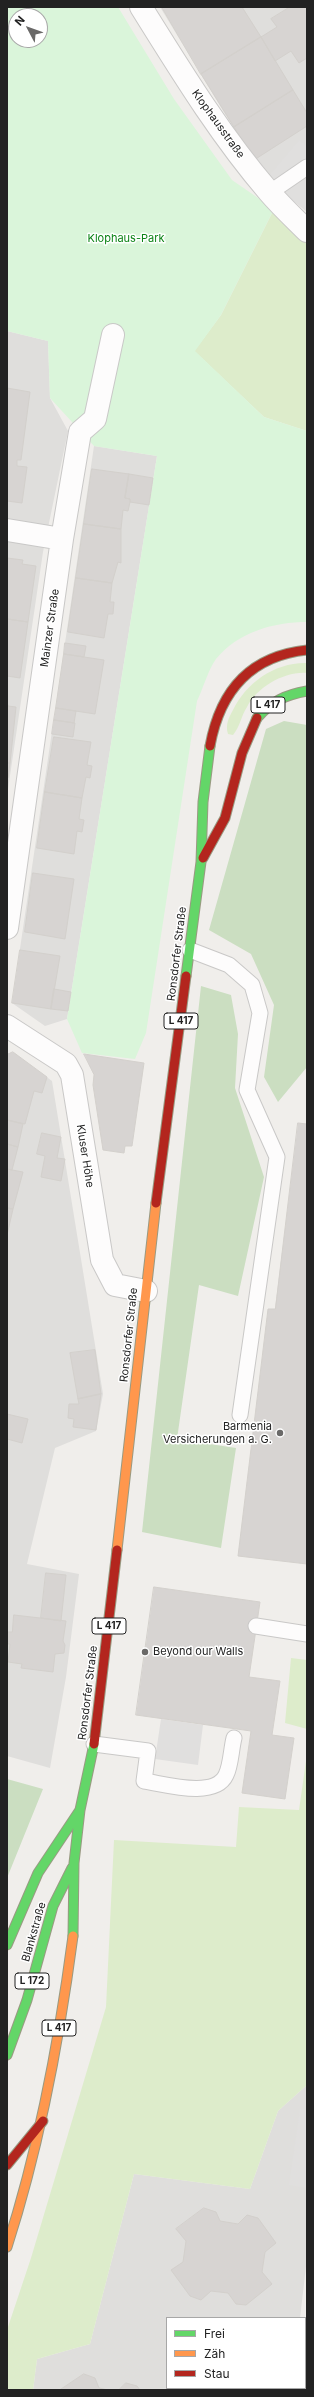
<!DOCTYPE html>
<meta charset="utf-8">
<style>
body{margin:0}
#map{position:relative;width:314px;height:2397px;overflow:hidden;background:#f0eeeb;font-family:Inter,sans-serif}
canvas{display:block}
.frame{position:absolute;inset:0;border:8px solid #222;pointer-events:none}
.legend{position:absolute;left:166px;top:2317px;width:140px;height:72px;box-sizing:border-box;background:#fff;border:1px solid #a7a7a7;margin:0;padding:5px 7px;list-style:none;font-size:12px;color:#222}
.legend li{display:flex;align-items:center;gap:8px;height:20px}
.legend b{width:20px;border:1px solid #a7a7a7}
.north{position:absolute;left:8px;top:8px;width:40px;height:40px;box-sizing:border-box;background:#fff;border:1px solid #a7a7a7;border-radius:50%;rotate:311deg;font-size:11px;font-weight:700;line-height:16px;text-align:center;color:#222}
.north::after{content:'';display:block;margin:auto;width:14px;height:18px;background:#6a6968;clip-path:polygon(50% 0,100% 100%,50% 72%,0 100%)}
</style>
<div id="map">
<canvas width="314" height="2397"></canvas>
<div class="frame"></div>
<ul class="legend">
<li><b style="height:5px;background:#63d668"></b>Frei</li>
<li><b style="height:5px;background:#ff974d"></b>Zäh</li>
<li><b style="height:5px;background:#b3261e"></b>Stau</li>
</ul>
<div class="north">N</div>
</div>
<script>
const c = document.querySelector('canvas').getContext('2d');
c.lineJoin = 'round';
function fill(path, color) { c.fillStyle = color; c.fill(path, 'evenodd'); }
function strokePath(path, color, width, dash) { c.strokeStyle = color; c.lineWidth = width; c.lineCap = dash ? 'butt' : 'round'; c.setLineDash(dash || []); c.stroke(path); }
function label(font, color, halo, rows, align = 'center') {
  c.font = font + ' Inter,sans-serif'; c.lineWidth = 3; c.setLineDash([]); c.textBaseline = 'middle'; c.strokeStyle = halo; c.fillStyle = color; for (const [text, x, y, turn = 0] of rows) {
    c.save(); c.translate(x, y); c.rotate((+turn || 0) * Math.PI / 180); c.textAlign = isNaN(turn) ? turn : align; if (halo) c.strokeText(text, 0, 0); c.fillText(text, 0, 0); c.restore();
  }
}
fill(new Path2D(`
 M 160,7 L 307,7 L 307,207 L 254,162 Z
 M 7,331 L 48,341 L 50,398 L 68,431 L 43,552 L 7,796 Z
 M 94,446 L 157,456 L 67,1019 L 45,1026 L 12,1003 Z
 M 13,1052 L 52,1081 L 103,1394 L 96,1431 L 55,1448 L 27,1564 L 79,1574 L 66,1677 L 50,1768 L 7,1756 L 7,1054 Z
 M 307,2085 L 307,2258 L 300,2318 L 167,2318 L 167,2388 L 291,2388 L 291,2390 L 33,2390 L 37,2359 L 90,2344 L 134,2174 L 250,2189 L 278,2111 Z`), '#dfdedc');
fill(new Path2D(`
 M 274,209 L 307,236 L 307,431 L 264,417 L 194,351 L 221,315 Z
 M 307,663 L 307,673 C 285,671 257,687 247,707 C 241,716 240,727 233,735 L 228,734 C 225,725 229,717 233,710 C 246,683 275,662 307,663 Z
 M 291,1658 L 307,1660 L 307,1729 L 285,1723 Z
 M 307,1754 L 307,2085 L 278,2111 L 250,2189 L 134,2174 L 90,2344 L 37,2359 L 33,2390 L 7,2390 L 7,2330 L 31,2258 L 106,2007 L 114,1840 L 236,1847 L 239,1807 L 299,1810 Z`), '#ddeccb');
fill(new Path2D(`
 M 284,721 L 307,725 L 307,1067 L 278,1102 L 264,1077 L 274,1005 L 251,954 L 209,930 L 266,729 Z
 M 201,986 L 231,995 L 238,1034 L 235,1088 L 264,1177 L 238,1296 L 199,1285 L 177,1439 L 236,1448 L 221,1548 L 142,1532 Z
 M 7,1779 L 43,1789 L 7,1878 Z`), '#cbdec1');
fill(new Path2D(`
 M 7,7 L 118,7 L 174,99 L 232,180 L 274,209 L 221,315 L 195,351 L 264,417 L 307,431 L 307,622 C 274,622 238,632 216,659 C 208,670 203,689 197,701 L 146,1033 L 135,1059 L 82,1053 L 67,1019 L 157,456 L 94,446 L 50,398 L 48,341 L 7,331 ZM 16,16 L 40,16 L 40,40 L 16,40 Z`), '#daf5da');
fill(new Path2D(`
 M 299,140 L 307,146 L 307,212 L 266,179 Z
 M 161,1719 L 203,1725 L 198,1765 L 155,1759 Z
 M 300,2109 L 307,2110 L 307,2188 L 289,2185 Z
 M 167,2355 L 167,2388 L 289,2388 L 289,2390 L 163,2390 Z`), '#e0dfde');
const building = new Path2D(`
 M 162,7 L 242,7 L 261,37 L 201,74 Z
 M 290,7 L 307,7 L 307,58 L 299,63 L 291,51 L 275,61 L 261,37 L 277,27 L 271,19 Z
 M 261,37 L 293,90 L 234,127 L 201,74 Z
 M 293,90 L 307,113 L 307,126 L 254,160 L 234,127 Z
 M 7,388 L 30,392 L 21,460 L 17,460 L 17,466 L 27,467 L 22,503 L 7,501 Z
 M 92,469 L 129,474 L 125,498 L 130,499 L 130,502 L 128,511 L 123,510 L 121,529 L 84,524 Z
 M 129,474 L 153,478 L 149,505 L 130,502 L 130,499 L 125,498 Z
 M 84,524 L 121,529 L 121,563 L 118,562 L 112,583 L 76,578 Z
 M 7,558 L 23,560 L 22,564 L 36,566 L 28,622 L 7,619 Z
 M 76,578 L 112,583 L 110,602 L 114,602 L 113,614 L 108,614 L 104,638 L 68,632 Z
 M 7,619 L 28,622 L 20,678 L 7,676 Z
 M 65,643 L 86,646 L 84,657 L 64,654 Z
 M 64,654 L 104,660 L 95,714 L 56,708 Z
 M 7,702 L 8,706 L 16,707 L 10,763 L 7,763 Z
 M 56,708 L 76,711 L 74,723 L 54,720 Z
 M 54,720 L 75,723 L 73,737 L 52,734 Z
 M 54,737 L 91,742 L 87,765 L 92,766 L 90,778 L 86,777 L 82,798 L 45,792 Z
 M 7,763 L 10,763 L 8,778 L 7,778 Z
 M 45,792 L 82,798 L 79,819 L 84,820 L 82,832 L 77,831 L 74,854 L 37,848 Z
 M 33,873 L 74,879 L 65,939 L 25,932 Z
 M 20,950 L 60,956 L 51,1009 L 12,1003 Z
 M 54,989 L 71,992 L 68,1011 L 51,1009 Z
 M 13,1052 L 47,1077 L 42,1093 L 34,1091 L 25,1124 L 7,1120 L 7,1055 Z
 M 84,1054 L 144,1063 L 132,1146 L 125,1146 L 124,1153 L 103,1150 L 93,1085 L 94,1075 Z
 M 7,1120 L 23,1124 L 18,1147 L 7,1144 Z
 M 298,1123 L 307,1124 L 307,1564 L 238,1556 L 268,1309 L 275,1309 Z
 M 42,1133 L 61,1137 L 57,1158 L 65,1159 L 61,1181 L 41,1177 L 45,1156 L 37,1154 Z
 M 7,1144 L 18,1147 L 12,1170 L 7,1169 Z
 M 7,1169 L 23,1172 L 13,1209 L 7,1208 Z
 M 7,1208 L 13,1209 L 7,1235 Z
 M 95,1350 L 101,1394 L 78,1399 L 70,1353 Z
 M 101,1394 L 96,1430 L 73,1427 L 74,1419 L 68,1418 L 69,1404 L 79,1404 L 78,1399 Z
 M 7,1414 L 28,1419 L 22,1443 L 7,1439 Z
 M 46,1573 L 66,1575 L 61,1621 L 41,1618 Z
 M 154,1587 L 260,1602 L 249,1677 L 280,1681 L 272,1735 L 294,1738 L 285,1799 L 242,1793 L 251,1731 L 136,1715 Z
 M 14,1615 L 66,1621 L 63,1641 L 65,1645 L 64,1653 L 55,1654 L 53,1672 L 21,1668 L 22,1664 L 8,1662 L 10,1644 L 7,1644 L 7,1632 L 12,1632 Z
 M 204,2208 L 216,2212 L 220,2221 L 238,2224 L 247,2215 L 258,2218 L 276,2243 L 265,2252 L 262,2272 L 272,2284 L 246,2305 L 236,2304 L 228,2293 L 211,2291 L 201,2300 L 190,2296 L 171,2270 L 183,2262 L 186,2241 L 176,2229 Z
 M 84,2374 L 95,2378 L 99,2388 L 108,2390 L 60,2390 Z
 M 126,2383 L 137,2386 L 140,2390 L 119,2390 Z`);
fill(building, '#d7d4d2');
strokePath(building, '#d3d0cc', 1);
const lane = new Path2D(`
 M 269,193 L 307,167
 M 190,950 L 229,965 L 252,985 L 260,1013 L 247,1090 L 277,1157 L 240,1415
 M 256,1626 L 307,1634
 M 94,1744 L 148,1751 L 144,1781 C 165,1784 215,1799 226,1775 C 231,1765 231,1750 234,1738
 M 190,2390 L 190,2388`);
const street = new Path2D(`
 M 141,7 C 181,71 220,135 269,192 C 281,206 294,218 307,231
 M 7,530 L 62,539
 M 7,928 L 62,539 L 80,432 L 95,419 L 113,335
 M 7,1026 L 66,1064 L 72,1075 L 102,1260 L 115,1285 L 146,1291`);
const fast = new Path2D(`
 M 257,718 C 272,701 285,695 307,691
 M 186,976 L 201,862 L 203,802 L 210,746
 M 73,1936 L 74,1863 L 80,1810 L 94,1744
 M 7,1945 L 38,1873 L 80,1810
 M 7,2055 L 27,2000 L 53,1906 L 72,1868`);
const slow = new Path2D(`
 M 117,1550 L 156,1203
 M 7,2247 C 40,2145 59,2042 73,1936`);
const jam = new Path2D(`
 M 210,746 C 220,691 250,656 307,650
 M 203,858 L 225,818 L 242,753 L 257,718
 M 156,1203 L 186,976
 M 94,1744 L 117,1550
 M 7,2165 L 43,2121`);
strokePath(lane, '#c9c8c7', 17);
strokePath(street, '#c9c8c7', 24);
strokePath(fast, '#999a82', 11);
strokePath(slow, '#999a82', 11);
strokePath(jam, '#999a82', 11);
strokePath(lane, '#fdfcfc', 15);
strokePath(street, '#fdfcfc', 22);
strokePath(fast, '#63d668', 9);
strokePath(slow, '#ff974d', 9);
strokePath(jam, '#b3261e', 9);
for (const [x, y, r, color] of [
 [280,1433,4,"#6a6968"],
 [145,1652,4,"#6a6968"]
]) { const dot = new Path2D(); dot.arc(x, y, r, 0, 2 * Math.PI); c.fillStyle = color; c.fill(dot); strokePath(dot, '#fff', 1.5); }
for (const [x, y, w] of [
 [268,705,34],
 [181,1021,34],
 [109,1626,34],
 [32,1981,34],
 [59,2028,34]
]) { const box = new Path2D(); box.roundRect(x - w / 2, y - 8, w, 16, 3); c.fillStyle = '#fff'; c.fill(box); strokePath(box, '#222', 1); }
label('bold 10px', '#222', null, [
 ["L 417",268,705],
 ["L 417",181,1021],
 ["L 417",109,1626],
 ["L 172",32,1981],
 ["L 417",59,2028]
]);
label('11px', '#222', '#fff', [
 ["Klophausstraße",218,124,54],
 ["Mainzer Straße",50,628,-82],
 ["Ronsdorfer Straße",177,954,-83],
 ["Kluser Höhe",85,1156,81],
 ["Ronsdorfer Straße",129,1335,-84],
 ["Ronsdorfer Straße",88,1693,-83],
 ["Blankstraße",34,1932,-74]
]);
label('11px', '#0c8416', '#fff', [
 ["Klophaus-Park",126,239]
]);
label('11px', '#222', '#fff', [
 ["Barmenia",272,1427],
 ["Versicherungen a. G.",272,1440],
 ["Beyond our Walls",153,1652,"left"]
], 'right');
</script>
